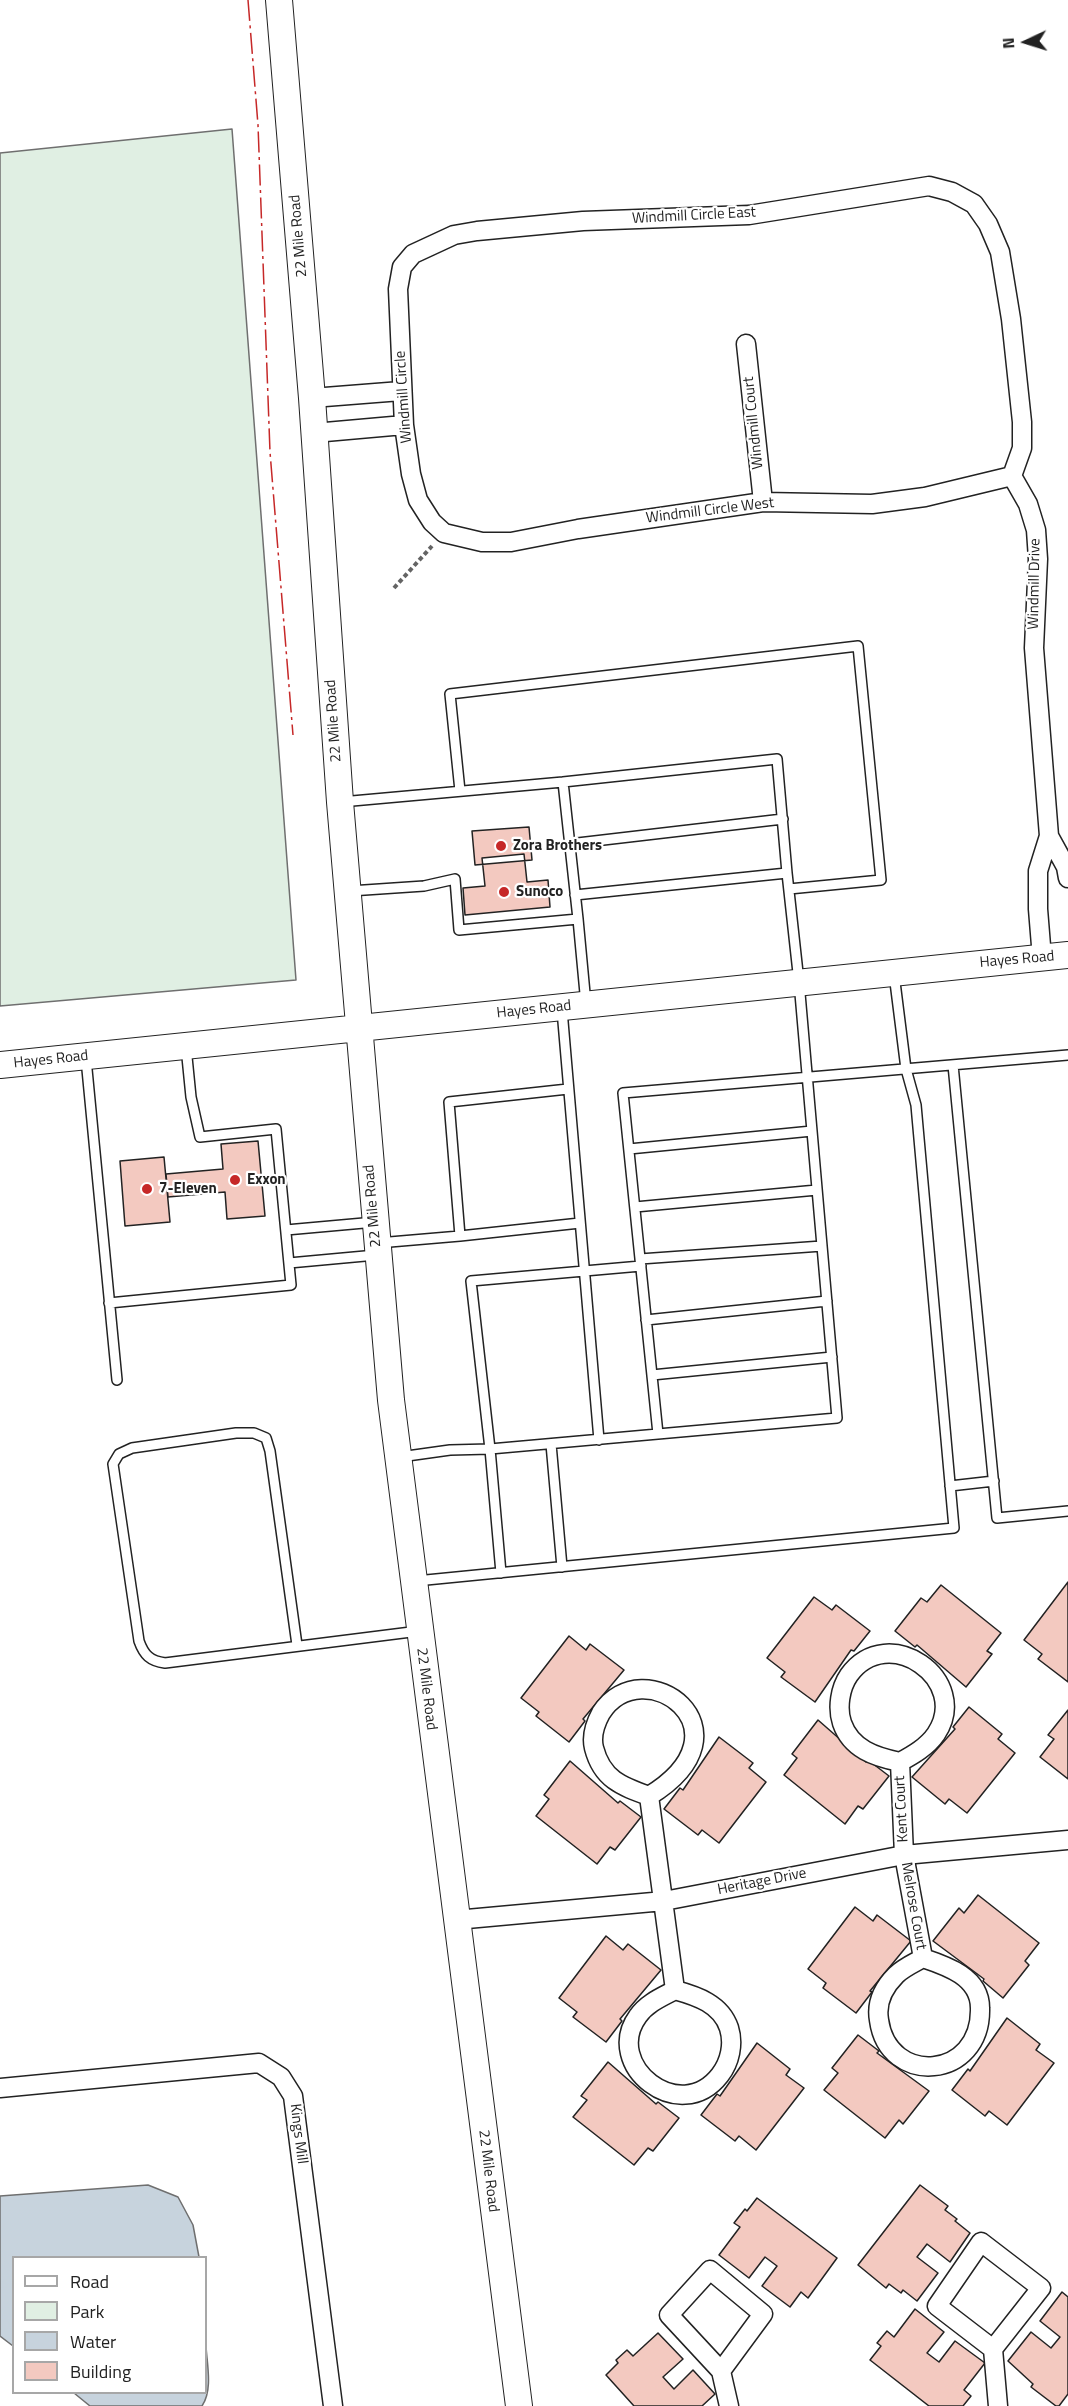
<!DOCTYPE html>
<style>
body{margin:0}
#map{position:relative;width:1068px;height:2406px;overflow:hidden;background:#fff;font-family:"Titillium Web",sans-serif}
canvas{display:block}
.legend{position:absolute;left:12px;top:2256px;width:195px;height:138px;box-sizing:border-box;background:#fff;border:2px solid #a7a7a7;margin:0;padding:8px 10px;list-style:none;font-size:18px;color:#222}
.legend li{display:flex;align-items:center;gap:12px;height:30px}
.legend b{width:30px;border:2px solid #a7a7a7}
.north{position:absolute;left:996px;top:12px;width:60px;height:60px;-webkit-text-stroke:4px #fff;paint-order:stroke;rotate:266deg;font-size:16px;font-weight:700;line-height:24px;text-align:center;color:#222}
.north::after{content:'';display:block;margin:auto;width:21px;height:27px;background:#222;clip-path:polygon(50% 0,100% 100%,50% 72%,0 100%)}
</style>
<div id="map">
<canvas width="1068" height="2406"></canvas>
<ul class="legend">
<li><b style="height:8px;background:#fff"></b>Road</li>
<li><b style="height:16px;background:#e0efe3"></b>Park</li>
<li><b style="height:16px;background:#c7d3dd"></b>Water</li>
<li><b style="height:16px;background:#f3c9c0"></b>Building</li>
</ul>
<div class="north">N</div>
</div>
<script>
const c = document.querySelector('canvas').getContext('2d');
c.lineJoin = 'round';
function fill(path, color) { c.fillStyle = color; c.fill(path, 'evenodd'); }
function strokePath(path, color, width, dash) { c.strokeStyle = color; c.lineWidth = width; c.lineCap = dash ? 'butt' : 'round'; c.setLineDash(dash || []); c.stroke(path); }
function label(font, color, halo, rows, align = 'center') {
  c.font = font + ' "Titillium Web",sans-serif'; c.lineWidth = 4.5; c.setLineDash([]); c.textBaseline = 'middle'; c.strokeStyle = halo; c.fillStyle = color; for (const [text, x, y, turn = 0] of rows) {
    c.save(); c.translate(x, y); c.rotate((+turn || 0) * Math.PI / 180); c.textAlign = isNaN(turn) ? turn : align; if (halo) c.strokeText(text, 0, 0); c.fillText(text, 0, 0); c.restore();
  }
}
const green = new Path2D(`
 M 232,129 L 296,980 L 0,1006 L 0,153 Z`);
fill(green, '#e0efe3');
strokePath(green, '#6f6f6f', 1.5);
const water = new Path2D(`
 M 148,2185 L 178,2197 L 193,2225 L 199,2257 L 14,2258 L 13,2346 L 0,2336 L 0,2196 Z
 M 206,2346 C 207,2364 213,2390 202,2406 L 90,2406 L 74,2393 L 206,2392 Z`);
fill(water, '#c7d3dd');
strokePath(water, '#6f6f6f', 1.5);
const building = new Path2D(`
 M 529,827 L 532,860 L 475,865 L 472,831 Z
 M 524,854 L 527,882 L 548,880 L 550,907 L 465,915 L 463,888 L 485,886 L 482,858 Z
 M 258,1141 L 265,1216 L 227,1219 L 225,1192 L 168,1197 L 166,1174 L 223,1169 L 221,1144 Z
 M 164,1157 L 170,1222 L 125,1226 L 120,1161 Z
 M 1068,1582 L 1068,1682 L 1038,1659 L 1042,1654 L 1024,1640 Z
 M 941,1585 L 1001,1633 L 987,1651 L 992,1654 L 966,1687 L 917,1645 L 915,1647 L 895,1631 L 921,1598 L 927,1602 Z
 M 814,1597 L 832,1610 L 836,1605 L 870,1631 L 854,1651 L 851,1650 L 815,1702 L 781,1677 L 785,1672 L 767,1658 Z
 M 569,1636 L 586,1650 L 590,1644 L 624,1670 L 583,1719 L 585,1721 L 569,1742 L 536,1716 L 539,1712 L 521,1698 Z
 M 969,1707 L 1002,1734 L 998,1739 L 1015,1753 L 967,1813 L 949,1799 L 945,1804 L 912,1777 L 955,1729 L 953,1727 Z
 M 1068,1710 L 1068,1779 L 1040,1757 L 1054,1739 L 1048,1735 Z
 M 818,1720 L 866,1762 L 868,1760 L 889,1776 L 863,1809 L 858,1806 L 845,1824 L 784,1775 L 797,1758 L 792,1754 Z
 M 719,1737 L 753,1763 L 749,1768 L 766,1782 L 719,1843 L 702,1830 L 698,1835 L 664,1809 L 680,1788 L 683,1790 Z
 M 570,1761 L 618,1803 L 620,1801 L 641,1817 L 615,1850 L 610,1847 L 597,1864 L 536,1816 L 549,1799 L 544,1795 Z
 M 978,1895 L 1039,1943 L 1025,1961 L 1029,1965 L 1003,1998 L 983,1981 L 984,1979 L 933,1941 L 959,1908 L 964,1913 Z
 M 855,1907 L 873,1921 L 877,1915 L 911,1941 L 870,1991 L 872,1992 L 856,2013 L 823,1988 L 826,1983 L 808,1969 Z
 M 606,1936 L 623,1950 L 628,1944 L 661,1970 L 620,2019 L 622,2021 L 606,2042 L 573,2017 L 577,2012 L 559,1998 Z
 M 1007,2018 L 1040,2044 L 1036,2050 L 1054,2063 L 1007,2125 L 989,2111 L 985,2116 L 952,2090 L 968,2069 L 970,2071 Z
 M 858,2035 L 879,2051 L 877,2053 L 929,2091 L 903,2124 L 899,2120 L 885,2138 L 824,2090 L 838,2073 L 832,2068 Z
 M 757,2043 L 790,2069 L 786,2075 L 804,2088 L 756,2150 L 739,2136 L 735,2141 L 701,2115 L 717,2094 L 720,2096 Z
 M 608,2062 L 656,2104 L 658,2102 L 679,2118 L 653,2151 L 648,2148 L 634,2165 L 573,2117 L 587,2100 L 581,2096 Z
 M 920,2185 L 948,2206 L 945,2210 L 957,2219 L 955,2221 L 970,2233 L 950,2262 L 927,2244 L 917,2257 L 938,2273 L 917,2301 L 903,2290 L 901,2293 L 889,2284 L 886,2288 L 858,2265 Z
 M 757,2198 L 837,2258 L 808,2298 L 801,2292 L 790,2307 L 762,2286 L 777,2266 L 765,2257 L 749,2278 L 719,2255 L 740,2227 L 734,2223 L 745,2209 L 747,2211 Z
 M 1062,2292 L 1068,2297 L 1068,2394 L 1059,2406 L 1056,2406 L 1031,2387 L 1033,2384 L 1008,2361 L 1031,2332 L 1051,2348 L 1060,2337 L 1040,2321 Z
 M 915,2309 L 944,2332 L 927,2353 L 939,2362 L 955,2341 L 985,2363 L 964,2390 L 971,2396 L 963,2406 L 929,2406 L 870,2360 L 881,2346 L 877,2343 L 887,2331 L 894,2337 Z
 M 658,2333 L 683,2359 L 663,2377 L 674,2389 L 693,2370 L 715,2394 L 702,2406 L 634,2406 L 606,2375 L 618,2363 L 616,2360 L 627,2350 L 633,2356 Z`);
fill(building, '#f3c9c0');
strokePath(building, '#222', 1.5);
const lane = new Path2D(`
 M 563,782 L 777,759 L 787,873
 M 460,791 L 450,694 L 858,646 L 881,880 L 789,889
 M 341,802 L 563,782 L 578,919
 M 569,844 L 783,819
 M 350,891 L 424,886 L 455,879 L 459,930 L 578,919 L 586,1004
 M 562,1010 L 599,1440
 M 86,1059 L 117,1380
 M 953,1065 L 997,1518 L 1068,1511
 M 629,1149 L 812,1131
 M 635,1207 L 817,1190
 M 286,1230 L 375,1222
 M 460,1236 L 580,1223
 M 378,1243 L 460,1236 L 449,1102 L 568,1089
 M 640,1259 L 822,1246
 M 289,1263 L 376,1255
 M 109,1303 L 291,1285 L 276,1129 L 200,1137 L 191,1097 L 186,1047
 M 646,1320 L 827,1301
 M 652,1375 L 832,1357
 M 658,1434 L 623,1093 L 1068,1055
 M 551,1444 L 562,1567
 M 400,1457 L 450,1450 L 490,1449 L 837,1418 L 799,982 L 787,873 L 575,895
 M 950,1486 L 994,1481
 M 501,1573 L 490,1449 L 471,1281 L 641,1266
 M 416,1581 L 954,1528 L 916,1105 L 906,1069 L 894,974
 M 297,1645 L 270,1451 L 266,1438 L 254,1433 L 236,1433 L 132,1448 L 119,1454 L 113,1464 L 139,1641 C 144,1655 150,1661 165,1663 L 419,1631`);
const street = new Path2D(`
 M 746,344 L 763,502
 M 312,398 L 401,391
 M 314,433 L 404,425
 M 1012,476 L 925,497 L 872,504 L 763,502 L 578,529 L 511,542 L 482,542 L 444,533 L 432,522 L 418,500 L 411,474 L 404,425 L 398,289 L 402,267 L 413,254 L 454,235 L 477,231 L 583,221 L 749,215 L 929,186 L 952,192 L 974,204 L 988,224 L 1000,252 L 1011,319 L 1022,422 L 1022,448 L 1012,476 L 1028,504 L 1036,530 L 1038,559 L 1034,648 L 1049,836 L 1038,871 L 1038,909 L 1042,958
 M 1049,836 L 1066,867 L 1068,878
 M 900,1762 C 875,1757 851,1749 842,1723 C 837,1708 840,1688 849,1675 C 888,1621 972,1680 936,1734 C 927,1747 913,1755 900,1762 L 904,1855 L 923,1958 C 914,1963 903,1968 896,1975 C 883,1988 876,2003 879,2020 C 888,2087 982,2080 980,2008 C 980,1977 947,1966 923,1958
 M 649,1796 C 621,1786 602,1779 594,1748 C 591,1736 595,1724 601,1713 C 643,1648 757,1730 649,1796 L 675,1990 C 662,1997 647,2003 638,2016 C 602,2065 680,2127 720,2075 C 730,2062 734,2044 729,2028 C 721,2004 697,1996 675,1990
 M 456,1920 L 664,1901 L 904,1855 L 1068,1840
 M 0,2088 L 259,2063 L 281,2077 L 293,2096 L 333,2406
 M 993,2349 L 937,2306 L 981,2242 L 1041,2288 L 993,2349 L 998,2406
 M 721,2371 L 763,2314 L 710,2270 L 669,2315 L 721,2371 L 729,2406`);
const secondary = new Path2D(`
 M 279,0 L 312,398 L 340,802 L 391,1400 L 519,2406
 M 0,1065 L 1068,955`);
strokePath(lane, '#222', 12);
strokePath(street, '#222', 21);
strokePath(secondary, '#222', 28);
strokePath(new Path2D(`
 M 394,588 L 432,546`), '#646464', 4, [4.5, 3]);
strokePath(lane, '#fff', 9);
strokePath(street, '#fff', 18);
strokePath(secondary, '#fff', 26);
strokePath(new Path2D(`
 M 248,0 L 258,125 L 270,452 L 293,735`), '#c62828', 1.5, [21, 4.5, 3, 4.5]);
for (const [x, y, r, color] of [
 [501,846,6,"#c62828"],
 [504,892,6,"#c62828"],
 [235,1180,6,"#c62828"],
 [147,1189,6,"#c62828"]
]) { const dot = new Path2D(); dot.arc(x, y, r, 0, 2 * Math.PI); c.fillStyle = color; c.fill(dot); strokePath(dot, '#fff', 2); }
label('15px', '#222', '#fff', [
 ["Windmill Circle East",694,216,-3],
 ["22 Mile Road",299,236,-95],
 ["Windmill Circle",404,397,-94],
 ["Windmill Court",754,423,-96],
 ["Windmill Circle West",710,511,-7],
 ["Windmill Drive",1035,584,-89],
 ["22 Mile Road",334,721,-94],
 ["Hayes Road",1017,960,-5],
 ["Hayes Road",534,1010,-6],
 ["Hayes Road",51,1060,-6],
 ["22 Mile Road",373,1206,-95],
 ["22 Mile Road",426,1689,83],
 ["Kent Court",902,1809,-93],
 ["Heritage Drive",762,1882,-11],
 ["Melrose Court",913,1906,80],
 ["Kings Mill",298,2134,83],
 ["22 Mile Road",488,2171,83]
]);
label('bold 15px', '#222', '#fff', [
 ["Zora Brothers",513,846],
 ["Sunoco",516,892],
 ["Exxon",247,1180],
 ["7-Eleven",159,1189]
], 'left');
</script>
